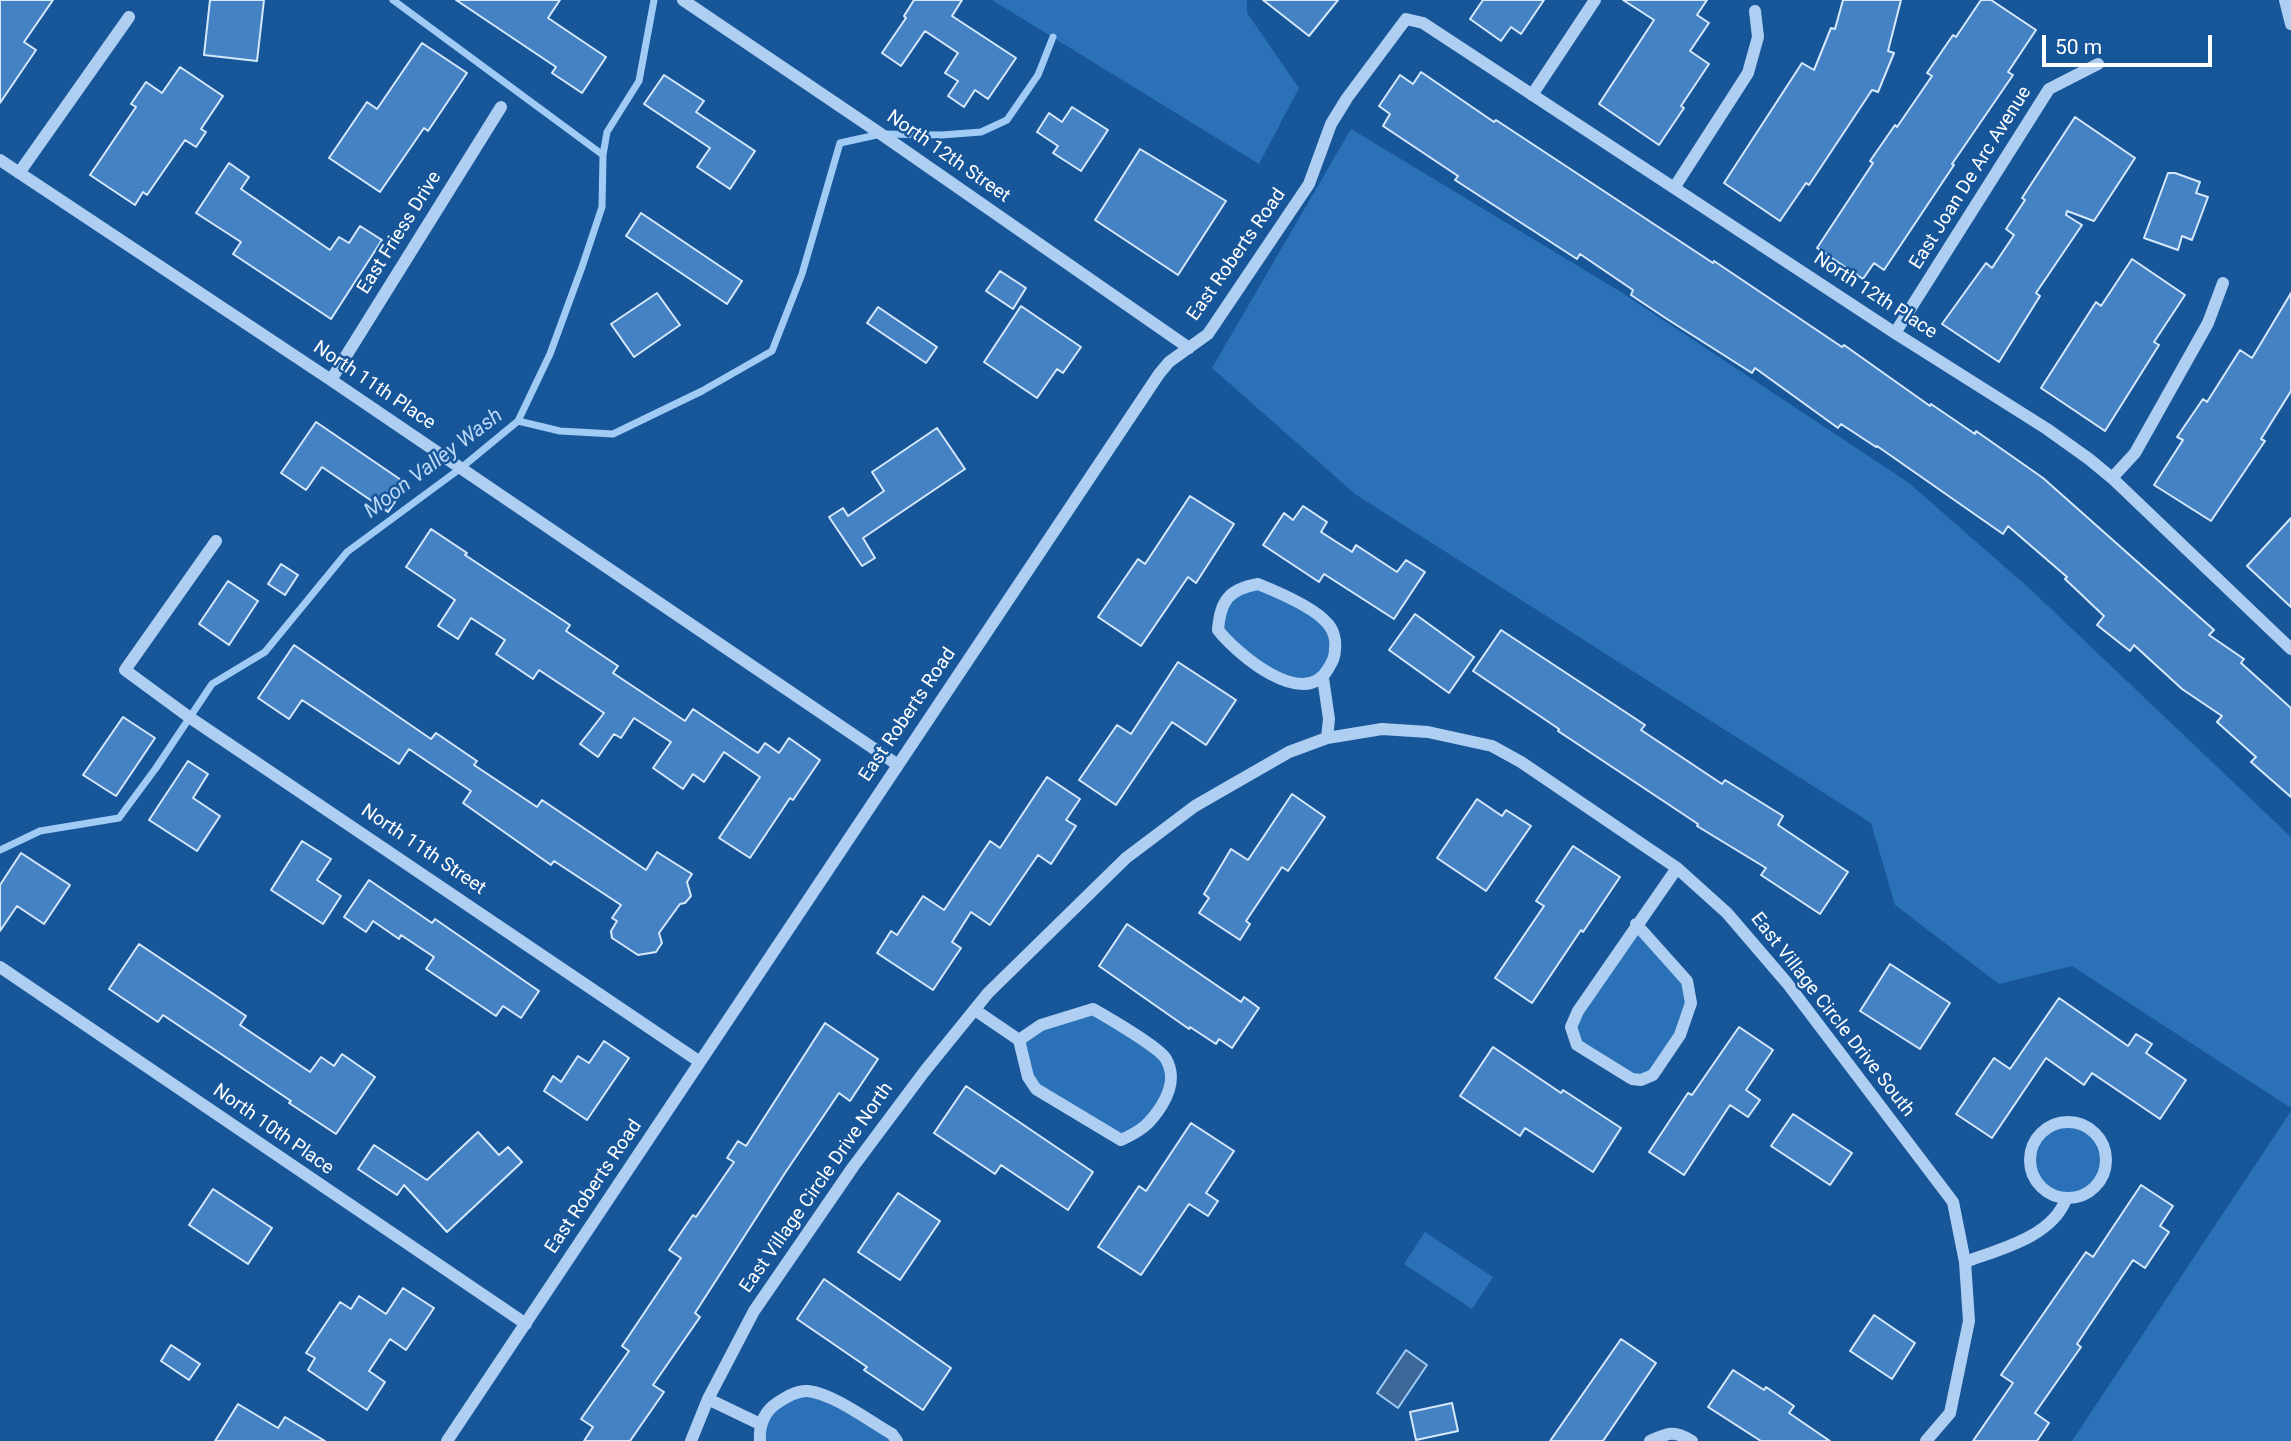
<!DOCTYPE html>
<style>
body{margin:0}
#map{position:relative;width:2291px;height:1441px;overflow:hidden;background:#18569a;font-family:Roboto,sans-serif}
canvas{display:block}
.scale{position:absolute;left:2042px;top:35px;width:170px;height:32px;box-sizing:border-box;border:4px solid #fff;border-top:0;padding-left:9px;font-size:21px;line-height:24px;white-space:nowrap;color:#fff;-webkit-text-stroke:5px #18569a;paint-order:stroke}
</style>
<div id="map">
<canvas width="2291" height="1441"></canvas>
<div class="scale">50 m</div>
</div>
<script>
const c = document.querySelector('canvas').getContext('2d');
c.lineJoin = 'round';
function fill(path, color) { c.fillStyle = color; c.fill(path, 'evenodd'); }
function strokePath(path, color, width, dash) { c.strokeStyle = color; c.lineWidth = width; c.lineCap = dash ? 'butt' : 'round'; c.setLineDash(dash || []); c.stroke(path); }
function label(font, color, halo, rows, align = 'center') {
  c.font = font + ' Roboto,sans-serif'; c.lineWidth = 5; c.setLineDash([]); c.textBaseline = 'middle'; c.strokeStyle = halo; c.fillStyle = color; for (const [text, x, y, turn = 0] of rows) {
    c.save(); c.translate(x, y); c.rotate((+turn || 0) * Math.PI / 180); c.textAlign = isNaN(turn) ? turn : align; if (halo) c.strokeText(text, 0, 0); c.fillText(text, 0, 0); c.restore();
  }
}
fill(new Path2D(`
 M 992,0 L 1247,0 L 1247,13 L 1299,88 L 1259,164 Z
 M 1351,129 L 1621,292 L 1909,483 L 2029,588 L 2291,837 L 2291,1108 L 2072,966 L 1999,984 L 1895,905 L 1871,823 L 1355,494 L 1212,368 Z
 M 1258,584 L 1313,613 L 1336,640 L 1323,678 L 1296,683 L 1228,643 L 1219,613 L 1227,598 Z
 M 1636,924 C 1647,936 1682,970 1687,982 C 1704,1018 1662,1056 1641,1080 L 1577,1045 L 1571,1027 Z
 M 1093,1009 L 1165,1056 L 1171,1073 L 1156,1114 L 1121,1140 L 1036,1089 L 1019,1040 Z
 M 2291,1111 L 2291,1441 L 2072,1441 Z
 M2030 1160a38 38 0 1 1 76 0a38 38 0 1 1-76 0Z
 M 1425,1232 L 1493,1277 L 1472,1309 L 1404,1264 Z
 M 808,1391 L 897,1441 L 760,1441 L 775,1405 Z`), '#2b71b8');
const water = new Path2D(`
 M 1406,1350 L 1427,1365 L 1398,1408 L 1377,1393 Z`);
fill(water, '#3c6899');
strokePath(water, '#a0cbf4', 2);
strokePath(new Path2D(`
 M 393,0 L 603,155
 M 518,421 L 550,354 L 582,267 L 602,207 L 603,155 L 607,132 L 639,81 L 654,0
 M 0,850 L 40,831 L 119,818 L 156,768 L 212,684 L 265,652 L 347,552 L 461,468 L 518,421 L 560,431 L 613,434 L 702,391 L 772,351 L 802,274 L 840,143 L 881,134 L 942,135 L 981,132 L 1007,120 L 1038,75 L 1053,37`), '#a0cbf4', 7);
const building = new Path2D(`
 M 0,0 L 53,0 L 24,42 L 36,50 L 0,103 Z
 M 210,0 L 264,0 L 257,61 L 204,55 Z
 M 456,0 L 560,0 L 548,18 L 606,57 L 582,93 L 552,73 L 556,67 Z
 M 914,0 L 962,0 L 952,16 L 1016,58 L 988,99 L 975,90 L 964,107 L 948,96 L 958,81 L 945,73 L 958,53 L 925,31 L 901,66 L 882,53 L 906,18 L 904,16 Z
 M 1263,0 L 1338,0 L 1309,36 Z
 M 1483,0 L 1544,0 L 1521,34 L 1511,27 L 1501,41 L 1470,19 Z
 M 1623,0 L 1707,0 L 1697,15 L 1709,23 L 1690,51 L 1709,64 L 1681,106 L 1684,108 L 1659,145 L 1599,104 L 1654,20 Z
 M 1843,0 L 1901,0 L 1888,51 L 1894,53 L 1878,92 L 1872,90 L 1809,185 L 1806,183 L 1780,221 L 1724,183 L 1802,63 L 1814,70 L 1831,28 L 1835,29 Z
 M 1981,0 L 1991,0 L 2036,30 L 2008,72 L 2013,75 L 1952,164 L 1954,165 L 1884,270 L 1874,263 L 1863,279 L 1817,248 L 1873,163 L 1870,161 L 1895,125 L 1897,127 L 1932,76 L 1927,73 L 1953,35 L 1956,37 Z
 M 422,43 L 467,73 L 428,131 L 424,128 L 380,192 L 329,158 L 367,102 L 377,109 Z
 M 180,67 L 223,96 L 201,129 L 206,132 L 196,147 L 185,140 L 147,195 L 143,192 L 135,205 L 90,175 L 136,107 L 131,104 L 146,82 L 162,93 Z
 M 1421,72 L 1494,122 L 1496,120 L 1713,263 L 1714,261 L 1842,347 L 1844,345 L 1930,406 L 1931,404 L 1975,434 L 1976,431 L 2043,478 L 2214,630 L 2209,635 L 2244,659 L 2241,663 L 2291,708 L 2291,797 L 2251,762 L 2256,757 L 2217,722 L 2222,716 L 2182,689 L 2134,645 L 2130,651 L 2097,625 L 2104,616 L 2065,579 L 2067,577 L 2008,526 L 2003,534 L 1877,446 L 1876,447 L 1841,424 L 1838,428 L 1755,368 L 1752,373 L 1667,319 L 1631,295 L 1633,290 L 1580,254 L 1577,259 L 1492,204 L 1455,180 L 1458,176 L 1383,126 L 1390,114 L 1379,106 L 1400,75 L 1413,84 Z
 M 664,75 L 704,101 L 696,112 L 755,151 L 730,189 L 697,167 L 710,148 L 644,104 Z
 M 1072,107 L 1108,130 L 1081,171 L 1053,153 L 1058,146 L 1037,132 L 1049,113 L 1062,122 Z
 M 2075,117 L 2135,158 L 2094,221 L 2067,211 L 2066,215 L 2082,225 L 2036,293 L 2040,296 L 1999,362 L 1942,324 L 1986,263 L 1992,268 L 2014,235 L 2006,229 L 2025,200 L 2022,198 Z
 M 1140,149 L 1226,201 L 1178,275 L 1095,220 Z
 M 229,163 L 249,177 L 241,189 L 330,250 L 339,237 L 349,243 L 360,226 L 382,240 L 331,319 L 233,254 L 241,242 L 196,213 Z
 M 2168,173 L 2175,173 L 2200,182 L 2196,193 L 2208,197 L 2192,240 L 2182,236 L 2178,250 L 2144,238 Z
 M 641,213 L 742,281 L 727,304 L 626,236 Z
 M 2132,259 L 2185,295 L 2154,342 L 2159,345 L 2105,431 L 2041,388 L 2096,302 L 2101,306 Z
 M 1000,271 L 1026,288 L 1013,309 L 986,291 Z
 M 657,293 L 680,325 L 634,357 L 611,324 Z
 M 2291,293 L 2291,391 L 2261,439 L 2265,441 L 2211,521 L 2154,485 L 2183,440 L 2177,437 L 2203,399 L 2207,402 L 2240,350 L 2252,358 Z
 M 1021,306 L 1081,347 L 1063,373 L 1057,369 L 1037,398 L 984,362 Z
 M 878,307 L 937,347 L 926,363 L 867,323 Z
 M 316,422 L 407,484 L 388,512 L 322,467 L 306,490 L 281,473 Z
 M 937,428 L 965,469 L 863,538 L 875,558 L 862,566 L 829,517 L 843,508 L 848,516 L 884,491 L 872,472 Z
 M 1190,496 L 1234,524 L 1196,583 L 1188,577 L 1141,646 L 1098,617 L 1138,559 L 1145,564 Z
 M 1303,506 L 1327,522 L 1321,532 L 1352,552 L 1356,545 L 1397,572 L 1406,560 L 1425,572 L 1394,619 L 1324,574 L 1319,582 L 1263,545 L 1284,513 L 1293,520 Z
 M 2291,518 L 2291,607 L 2247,566 Z
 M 431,529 L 467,553 L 465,555 L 570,625 L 566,631 L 618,666 L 613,673 L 685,721 L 693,709 L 758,753 L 765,743 L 779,753 L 789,738 L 820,760 L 793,800 L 790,798 L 750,858 L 719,838 L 760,777 L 724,752 L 704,782 L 693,774 L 683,789 L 653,768 L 671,742 L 634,718 L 621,738 L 614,734 L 598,757 L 580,744 L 604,713 L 539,670 L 533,679 L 496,654 L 505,640 L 471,618 L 458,639 L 438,626 L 455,600 L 406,567 Z
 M 281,564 L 298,575 L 285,595 L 268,584 Z
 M 228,581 L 258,601 L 229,645 L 199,624 Z
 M 1415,614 L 1474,657 L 1449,693 L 1389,650 Z
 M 1501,630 L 1645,725 L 1641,730 L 1722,784 L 1725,780 L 1783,816 L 1778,825 L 1848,872 L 1820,914 L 1761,875 L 1766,868 L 1697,826 L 1698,824 L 1558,731 L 1559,729 L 1473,671 Z
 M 294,645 L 431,739 L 436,733 L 477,761 L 474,765 L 537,807 L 542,800 L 646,870 L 657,852 L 692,874 L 687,882 L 691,896 L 685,903 L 680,904 L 659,933 L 662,943 L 656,952 L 638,955 L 612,938 L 611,931 L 617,921 L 612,918 L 621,905 L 554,861 L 551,865 L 463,803 L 471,791 L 409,749 L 399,764 L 302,700 L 289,719 L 258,698 Z
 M 1178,662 L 1236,700 L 1206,745 L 1172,722 L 1116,805 L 1079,780 L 1117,725 L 1131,734 Z
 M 123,717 L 155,738 L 116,796 L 83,775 Z
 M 188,761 L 208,774 L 193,798 L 220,816 L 197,851 L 149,820 Z
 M 1047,777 L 1080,799 L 1066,820 L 1076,826 L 1051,864 L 1038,855 L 990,925 L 971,912 L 952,942 L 961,948 L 933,990 L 877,953 L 891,931 L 897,935 L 923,896 L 944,910 L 990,841 L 1000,848 Z
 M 1292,794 L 1325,817 L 1288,871 L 1282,867 L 1246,921 L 1250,924 L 1240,940 L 1199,913 L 1209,898 L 1204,894 L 1231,849 L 1248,860 Z
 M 1477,799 L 1502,816 L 1506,810 L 1531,826 L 1486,891 L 1437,858 Z
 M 302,841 L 331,859 L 317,880 L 341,896 L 323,924 L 271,890 Z
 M 1573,846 L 1620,877 L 1583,932 L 1581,930 L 1532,1003 L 1495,978 L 1544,906 L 1536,901 Z
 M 21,853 L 70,885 L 44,924 L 17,906 L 0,931 L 0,885 Z
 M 369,880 L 432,923 L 435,919 L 539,991 L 521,1018 L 503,1006 L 496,1016 L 426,969 L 434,957 L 401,935 L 399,939 L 373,921 L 366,932 L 344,917 Z
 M 1127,924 L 1241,1002 L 1244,997 L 1259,1008 L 1232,1048 L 1219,1039 L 1216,1044 L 1190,1027 L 1189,1029 L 1099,966 Z
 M 139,944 L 246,1016 L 240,1025 L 310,1072 L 321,1057 L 334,1066 L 342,1054 L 375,1077 L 336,1134 L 289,1103 L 291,1101 L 163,1015 L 158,1022 L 109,989 Z
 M 1890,964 L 1950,1003 L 1920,1049 L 1860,1011 Z
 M 2059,998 L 2128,1046 L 2136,1034 L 2152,1044 L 2146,1053 L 2186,1080 L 2160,1119 L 2092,1073 L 2084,1085 L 2046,1058 L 1992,1138 L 1956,1114 L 1994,1058 L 2010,1069 Z
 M 825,1023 L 878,1059 L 850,1101 L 839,1093 L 785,1173 L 695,1313 L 700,1317 L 653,1385 L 664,1392 L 630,1441 L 584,1441 L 593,1427 L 581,1419 L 629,1351 L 622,1346 L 681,1258 L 669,1250 L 693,1215 L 696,1217 L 734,1162 L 727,1158 L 738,1141 L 746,1146 Z
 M 1739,1027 L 1773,1050 L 1746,1090 L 1760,1100 L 1748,1117 L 1730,1105 L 1684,1175 L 1649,1152 L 1688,1093 L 1692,1095 Z
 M 604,1041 L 629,1058 L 587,1120 L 544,1091 L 553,1076 L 561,1082 L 578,1056 L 589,1063 Z
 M 1493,1047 L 1561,1093 L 1563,1090 L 1621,1128 L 1593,1172 L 1525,1128 L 1520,1136 L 1460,1096 Z
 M 966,1086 L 1093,1172 L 1068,1210 L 1001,1165 L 995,1174 L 934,1133 Z
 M 1793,1114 L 1852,1153 L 1830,1185 L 1771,1146 Z
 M 1191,1123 L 1234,1151 L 1206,1193 L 1218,1201 L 1208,1216 L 1189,1204 L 1141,1275 L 1098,1247 L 1139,1186 L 1146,1191 Z
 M 478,1132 L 499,1155 L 508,1147 L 522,1162 L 447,1232 L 404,1185 L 397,1195 L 358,1169 L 374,1145 L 427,1180 Z
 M 2141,1185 L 2173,1206 L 2160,1226 L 2169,1232 L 2145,1268 L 2133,1260 L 2077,1344 L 2081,1347 L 2035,1413 L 2049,1423 L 2037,1441 L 1973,1441 L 2013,1383 L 2001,1375 L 2086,1252 L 2093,1257 Z
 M 213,1189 L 272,1228 L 248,1264 L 189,1225 Z
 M 898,1193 L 940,1221 L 900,1280 L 858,1252 Z
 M 824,1279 L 951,1368 L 923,1410 L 864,1370 L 867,1367 L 797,1319 Z
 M 403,1288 L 434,1308 L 406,1350 L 390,1339 L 369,1371 L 385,1382 L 367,1410 L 308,1370 L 315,1358 L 306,1353 L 340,1302 L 351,1309 L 359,1296 L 386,1314 Z
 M 1874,1315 L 1915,1343 L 1892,1379 L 1850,1351 Z
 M 1621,1339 L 1656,1363 L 1603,1441 L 1550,1441 Z
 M 171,1345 L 200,1364 L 189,1380 L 161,1361 Z
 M 1733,1370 L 1764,1390 L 1766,1387 L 1794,1406 L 1789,1413 L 1830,1441 L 1761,1441 L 1708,1407 Z
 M 1452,1403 L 1458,1431 L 1416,1440 L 1410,1412 Z
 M 238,1404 L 278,1428 L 285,1417 L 325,1441 L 215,1441 Z`);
fill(building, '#4582c3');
strokePath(building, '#d5e8fc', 2);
strokePath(new Path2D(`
 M 683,0 L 881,134 L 1189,348
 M 2285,0 L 2291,24
 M 1532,95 L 1595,0
 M 0,160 L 331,380 L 898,765
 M 19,173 L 129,17
 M 1674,188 L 1748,73 L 1758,37 L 1755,11
 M 1895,333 L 2049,89 L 2098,64
 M 331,380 L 501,107
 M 2112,478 L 2135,453 L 2208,323 L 2223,283
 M 216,541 L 125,670 L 189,717 L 700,1062
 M 1258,584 C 1278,592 1315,608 1328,624 C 1334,631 1336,641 1335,649 C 1335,658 1332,662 1328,669 C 1304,711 1237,654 1218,630 C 1220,601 1229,589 1258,584 Z
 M 1323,678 L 1329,719 L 1327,738
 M 1636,924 L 1687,981 L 1691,1003 L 1680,1035 L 1653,1075 L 1641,1080 L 1632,1079 L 1577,1045 L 1571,1027 L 1578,1011 L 1677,868
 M 0,967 L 526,1324
 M 975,1010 L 1019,1040 L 1028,1077 L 1036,1089 L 1121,1140 C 1141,1131 1150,1124 1162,1105 C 1171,1090 1175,1075 1166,1059 C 1160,1048 1107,1017 1093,1009 L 1041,1025 L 1019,1040
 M2030 1160a38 38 0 1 1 76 0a38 38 0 1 1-76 0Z
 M 1965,1262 C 2000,1249 2052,1237 2066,1199
 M 708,1399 L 760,1424
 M 447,1441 L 1159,374 L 1169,362 L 1208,334 L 1309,184 L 1331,124 L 1347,98 L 1406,19 L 1423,23 L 1895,333 L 2047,429 L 2089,459 L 2112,478 L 2291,649
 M 691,1441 L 708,1399 L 754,1311 L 853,1167 L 924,1072 L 988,993 L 1126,858 L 1195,806 L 1289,752 L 1327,738 L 1382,729 L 1428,732 L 1492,746 L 1521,762 L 1677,868 L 1727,913 L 1787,983 L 1953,1202 L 1965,1262 L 1969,1321 L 1950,1413 L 1926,1441
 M 760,1441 C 759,1426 764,1412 777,1403 C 786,1397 797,1390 808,1391 C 834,1394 869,1421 892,1434 L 897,1441
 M 1650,1441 C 1668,1433 1674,1430 1692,1441`), '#aecff2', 12);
label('19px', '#fff', '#18569a', [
 ["North 12th Street",948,157,35],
 ["East Joan De Arc Avenue",1971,178,-58],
 ["East Friess Drive",400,233,-58],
 ["East Roberts Road",1237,255,-55],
 ["North 12th Place",1875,296,33],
 ["North 11th Place",374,386,34],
 ["East Roberts Road",908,715,-56],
 ["North 11th Street",423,850,34],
 ["East Village Circle Drive South",1832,1015,52],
 ["North 10th Place",273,1130,35],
 ["East Roberts Road",594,1187,-56],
 ["East Village Circle Drive North",817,1188,-55]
]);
label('italic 21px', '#bad9f8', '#18569a', [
 ["Moon Valley Wash",434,464,-37]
]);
</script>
